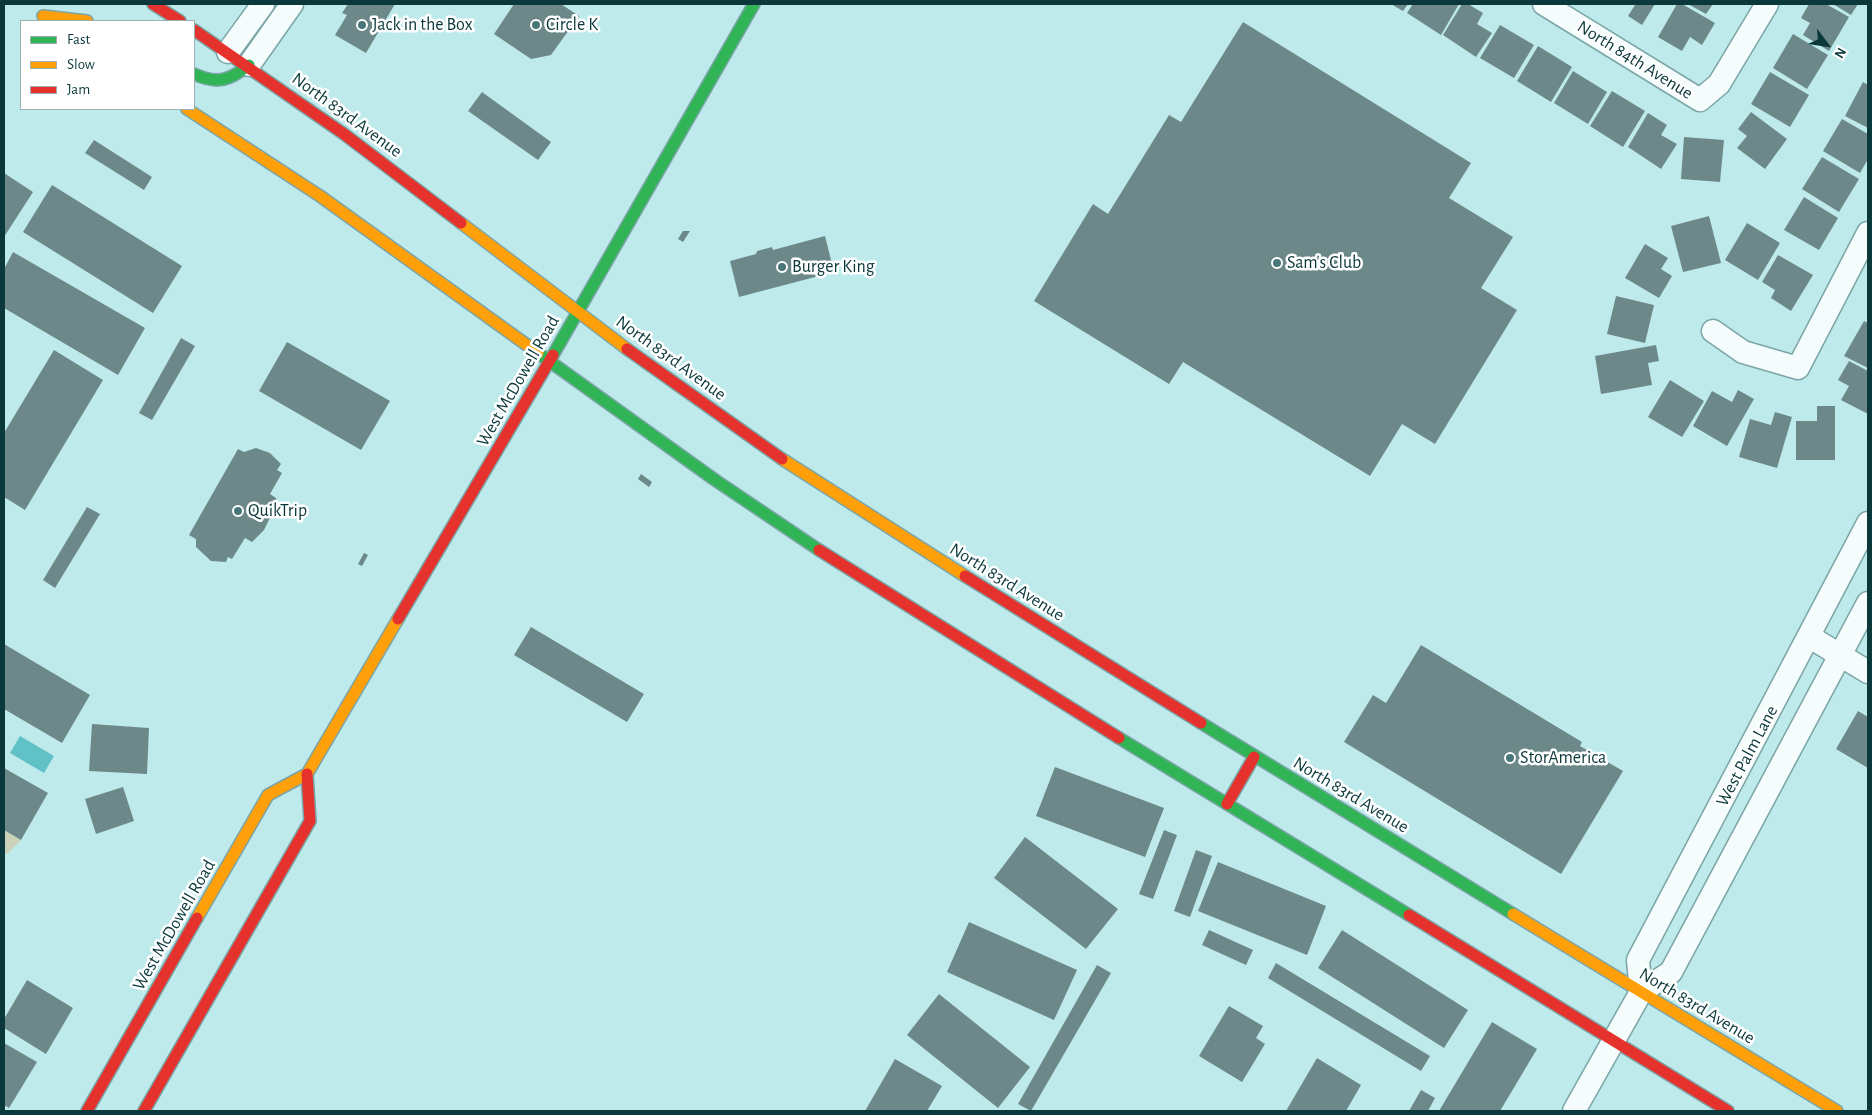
<!DOCTYPE html>
<style>
body{margin:0}
#map{position:relative;width:1872px;height:1115px;overflow:hidden;background:#bfeaec;font-family:"Alegreya Sans",sans-serif}
canvas{display:block}
.frame{position:absolute;inset:0;border:5px solid #0a383b;pointer-events:none}
.legend{position:absolute;left:20px;top:20px;width:175px;height:90px;box-sizing:border-box;background:#fff;border:1px solid #9dafb1;margin:0;padding:6px 9px;list-style:none;font-size:15px;color:#0a383b}
.legend li{display:flex;align-items:center;gap:10px;height:25px}
.legend b{width:25px;border:1px solid #9dafb1}
.north{position:absolute;left:1802px;top:20px;width:50px;height:50px;-webkit-text-stroke:4px #fff;paint-order:stroke;rotate:121deg;font-size:14px;font-weight:700;line-height:20px;text-align:center;color:#0a383b}
.north::after{content:'';display:block;margin:auto;width:18px;height:22px;background:#0a383b;clip-path:polygon(50% 0,100% 100%,50% 72%,0 100%)}
</style>
<div id="map">
<canvas width="1872" height="1115"></canvas>
<div class="frame"></div>
<ul class="legend">
<li><b style="height:6px;background:#30b455"></b>Fast</li>
<li><b style="height:6px;background:#ff9f0a"></b>Slow</li>
<li><b style="height:6px;background:#e5322d"></b>Jam</li>
</ul>
<div class="north">N</div>
</div>
<script>
const c = document.querySelector('canvas').getContext('2d');
c.lineJoin = 'round';
function fill(path, color) { c.fillStyle = color; c.fill(path, 'evenodd'); }
function strokePath(path, color, width, dash) { c.strokeStyle = color; c.lineWidth = width; c.lineCap = dash ? 'butt' : 'round'; c.setLineDash(dash || []); c.stroke(path); }
function label(font, color, halo, rows, align = 'center') {
  c.font = font + ' "Alegreya Sans",sans-serif'; c.lineWidth = 5; c.setLineDash([]); c.textBaseline = 'middle'; c.strokeStyle = halo; c.fillStyle = color; for (const [text, x, y, turn = 0] of rows) {
    c.save(); c.translate(x, y); c.rotate((+turn || 0) * Math.PI / 180); c.textAlign = isNaN(turn) ? turn : align; if (halo) c.strokeText(text, 0, 0); c.fillText(text, 0, 0); c.restore();
  }
}
fill(new Path2D(`
 M 4,830 L 21,840 L 7,854 L 4,852 Z`), '#ccd1ba');
fill(new Path2D(`
 M 20,736 L 54,756 L 44,773 L 10,753 Z`), '#60c1c6');
fill(new Path2D(`
 M 348,4 L 395,4 L 366,53 L 335,35 L 347,15 L 342,13 Z
 M 514,4 L 561,4 L 579,16 L 551,55 L 531,59 L 494,34 Z
 M 1391,4 L 1408,4 L 1403,11 Z
 M 1413,4 L 1459,4 L 1441,35 L 1407,13 Z
 M 1462,4 L 1468,4 L 1483,13 L 1477,24 L 1492,33 L 1476,57 L 1443,35 Z
 M 1633,4 L 1655,4 L 1642,25 L 1628,16 L 1635,5 Z
 M 1677,4 L 1682,4 L 1715,23 L 1702,45 L 1690,37 L 1682,51 L 1658,37 Z
 M 1688,4 L 1713,4 L 1706,14 Z
 M 1809,4 L 1826,4 L 1849,17 L 1829,51 L 1803,35 L 1810,23 L 1801,18 Z
 M 1833,4 L 1858,4 L 1851,15 Z
 M 1243,22 L 1471,163 L 1449,198 L 1513,237 L 1481,288 L 1517,310 L 1435,444 L 1402,424 L 1370,476 L 1183,362 L 1169,384 L 1034,301 L 1093,204 L 1108,214 L 1169,115 L 1181,122 Z
 M 1500,25 L 1534,45 L 1514,78 L 1480,58 Z
 M 1793,34 L 1828,55 L 1807,89 L 1773,68 Z
 M 1538,46 L 1572,67 L 1551,102 L 1517,81 Z
 M 1573,71 L 1607,92 L 1588,124 L 1554,103 Z
 M 1770,72 L 1809,95 L 1790,127 L 1751,104 Z
 M 1863,82 L 1868,85 L 1868,128 L 1845,116 Z
 M 1612,91 L 1645,111 L 1623,147 L 1590,126 Z
 M 482,92 L 551,142 L 538,160 L 468,111 Z
 M 1751,112 L 1787,139 L 1765,169 L 1737,148 L 1747,136 L 1738,129 Z
 M 1648,113 L 1667,125 L 1661,135 L 1677,144 L 1661,169 L 1628,147 Z
 M 1842,119 L 1868,134 L 1868,159 L 1860,173 L 1823,151 Z
 M 1684,137 L 1724,140 L 1720,182 L 1681,179 Z
 M 94,140 L 152,177 L 144,190 L 85,153 Z
 M 1822,157 L 1859,179 L 1839,212 L 1802,189 Z
 M 4,173 L 33,192 L 4,237 Z
 M 52,185 L 182,266 L 153,313 L 23,232 Z
 M 1804,197 L 1838,218 L 1819,250 L 1784,230 Z
 M 1709,216 L 1721,263 L 1683,272 L 1671,226 Z
 M 1747,223 L 1780,243 L 1758,280 L 1725,260 Z
 M 683,231 L 690,231 L 683,242 L 678,239 Z
 M 825,236 L 834,272 L 739,297 L 730,261 L 756,254 L 757,251 L 772,247 L 773,250 Z
 M 1645,244 L 1668,258 L 1661,269 L 1672,276 L 1659,298 L 1625,278 Z
 M 13,252 L 145,328 L 118,375 L 4,308 L 4,269 Z
 M 1778,255 L 1813,275 L 1791,311 L 1771,298 L 1775,290 L 1762,282 Z
 M 1616,296 L 1654,305 L 1645,343 L 1607,334 Z
 M 1864,321 L 1868,323 L 1868,368 L 1844,356 Z
 M 181,338 L 195,346 L 152,420 L 139,413 Z
 M 287,342 L 390,401 L 361,450 L 259,391 Z
 M 1656,345 L 1659,361 L 1648,363 L 1652,385 L 1601,394 L 1595,356 Z
 M 54,350 L 103,380 L 25,510 L 4,497 L 4,433 Z
 M 1849,361 L 1868,371 L 1868,414 L 1841,400 L 1849,386 L 1838,380 Z
 M 1670,380 L 1704,401 L 1682,437 L 1648,417 Z
 M 1738,390 L 1754,399 L 1727,446 L 1693,426 L 1712,391 L 1732,402 Z
 M 1817,406 L 1835,406 L 1835,460 L 1796,460 L 1796,421 L 1817,421 Z
 M 1775,412 L 1792,417 L 1777,468 L 1739,457 L 1750,419 L 1771,425 Z
 M 256,448 L 270,453 L 281,464 L 277,470 L 282,473 L 270,494 L 276,498 L 277,503 L 264,530 L 252,542 L 245,538 L 232,559 L 228,557 L 226,562 L 211,561 L 196,547 L 196,539 L 189,535 L 238,449 L 244,452 Z
 M 641,474 L 652,482 L 649,487 L 638,479 Z
 M 87,507 L 100,514 L 55,588 L 43,580 Z
 M 364,553 L 368,555 L 362,566 L 358,564 Z
 M 531,627 L 644,694 L 627,722 L 514,655 Z
 M 4,644 L 90,695 L 62,743 L 4,709 Z
 M 1421,645 L 1582,742 L 1580,746 L 1623,771 L 1561,874 L 1344,742 L 1373,695 L 1386,703 Z
 M 1858,711 L 1868,717 L 1868,768 L 1836,749 Z
 M 92,724 L 149,728 L 147,774 L 89,771 Z
 M 1055,767 L 1164,808 L 1145,857 L 1036,816 Z
 M 4,768 L 48,793 L 21,840 L 4,830 Z
 M 123,787 L 134,821 L 96,834 L 85,799 Z
 M 1164,830 L 1177,835 L 1153,899 L 1139,894 Z
 M 1025,837 L 1118,909 L 1086,949 L 994,878 Z
 M 1196,850 L 1212,856 L 1190,917 L 1174,911 Z
 M 1218,862 L 1326,906 L 1307,955 L 1198,911 Z
 M 969,922 L 1077,970 L 1054,1020 L 947,972 Z
 M 1209,930 L 1253,950 L 1246,965 L 1202,945 Z
 M 1342,930 L 1468,1010 L 1444,1048 L 1318,968 Z
 M 1276,963 L 1430,1056 L 1421,1071 L 1268,978 Z
 M 1097,965 L 1111,973 L 1031,1111 L 1018,1104 Z
 M 27,980 L 73,1008 L 46,1054 L 4,1028 L 4,1019 Z
 M 939,994 L 1030,1067 L 998,1108 L 907,1035 Z
 M 1229,1006 L 1263,1026 L 1256,1038 L 1265,1044 L 1242,1082 L 1199,1056 Z
 M 1492,1022 L 1537,1049 L 1500,1111 L 1439,1111 Z
 M 4,1043 L 37,1062 L 9,1108 L 4,1105 Z
 M 1317,1058 L 1361,1085 L 1346,1111 L 1286,1111 Z
 M 895,1059 L 942,1086 L 927,1111 L 865,1111 Z
 M 1421,1090 L 1435,1098 L 1428,1111 L 1409,1111 Z`), '#6d8889');
const street = new Path2D(`
 M 1544,4 L 1700,100 L 1719,84 L 1767,4
 M 228,52 L 263,4
 M 249,65 L 292,4
 M 1713,331 L 1743,352 L 1798,368 L 1868,233
 M 1810,637 L 1868,672
 M 1641,992 L 1638,960 L 1868,523
 M 1574,1111 L 1641,992 L 1671,972 L 1868,603`);
const fast = new Path2D(`
 M 194,74 C 218,85 230,80 249,65
 M 538,353 L 715,480 L 819,550
 M 553,355 L 754,4
 M 1201,723 L 1513,914
 M 1119,738 L 1409,915`);
const slow = new Path2D(`
 M 43,16 L 87,21
 M 187,109 L 320,196 L 538,353
 M 461,223 L 627,349
 M 782,459 L 965,576
 M 1513,914 L 1837,1111
 M 197,918 L 268,795 L 307,774 L 398,619`);
const jam = new Path2D(`
 M 153,4 L 180,21
 M 194,30 L 344,134 L 461,223
 M 627,349 L 782,459
 M 819,550 L 1119,738
 M 965,576 L 1201,723
 M 398,619 L 553,355
 M 1227,804 L 1254,757
 M 1409,915 L 1728,1111
 M 87,1111 L 197,918
 M 144,1111 L 310,821 L 307,774`);
strokePath(street, '#7ba5a7', 25);
strokePath(fast, '#7ba5a7', 14);
strokePath(slow, '#7ba5a7', 14);
strokePath(jam, '#7ba5a7', 14);
strokePath(street, '#f5fcfc', 22);
strokePath(fast, '#30b455', 11);
strokePath(slow, '#ff9f0a', 11);
strokePath(jam, '#e5322d', 11);
for (const [x, y, r, color] of [
 [362,25,5,"#497679"],
 [536,25,5,"#497679"],
 [1277,263,5,"#497679"],
 [782,267,5,"#497679"],
 [238,511,5,"#497679"],
 [1510,758,5,"#497679"]
]) { const dot = new Path2D(); dot.arc(x, y, r, 0, 2 * Math.PI); c.fillStyle = color; c.fill(dot); strokePath(dot, '#fff', 2); }
label('18px', '#0a383b', '#fff', [
 ["Jack in the Box",372,25],
 ["Circle K",546,25],
 ["Sam's Club",1287,263],
 ["Burger King",792,267],
 ["QuikTrip",248,511],
 ["StorAmerica",1520,758]
], 'left');
label('18px', '#0a383b', '#fff', [
 ["North 84th Avenue",1635,60,32],
 ["North 83rd Avenue",347,115,36],
 ["North 83rd Avenue",671,358,36],
 ["West McDowell Road",518,381,-60],
 ["North 83rd Avenue",1007,582,32],
 ["West Palm Lane",1747,756,-62],
 ["North 83rd Avenue",1351,795,31],
 ["West McDowell Road",174,925,-60],
 ["North 83rd Avenue",1697,1006,31]
]);
</script>
